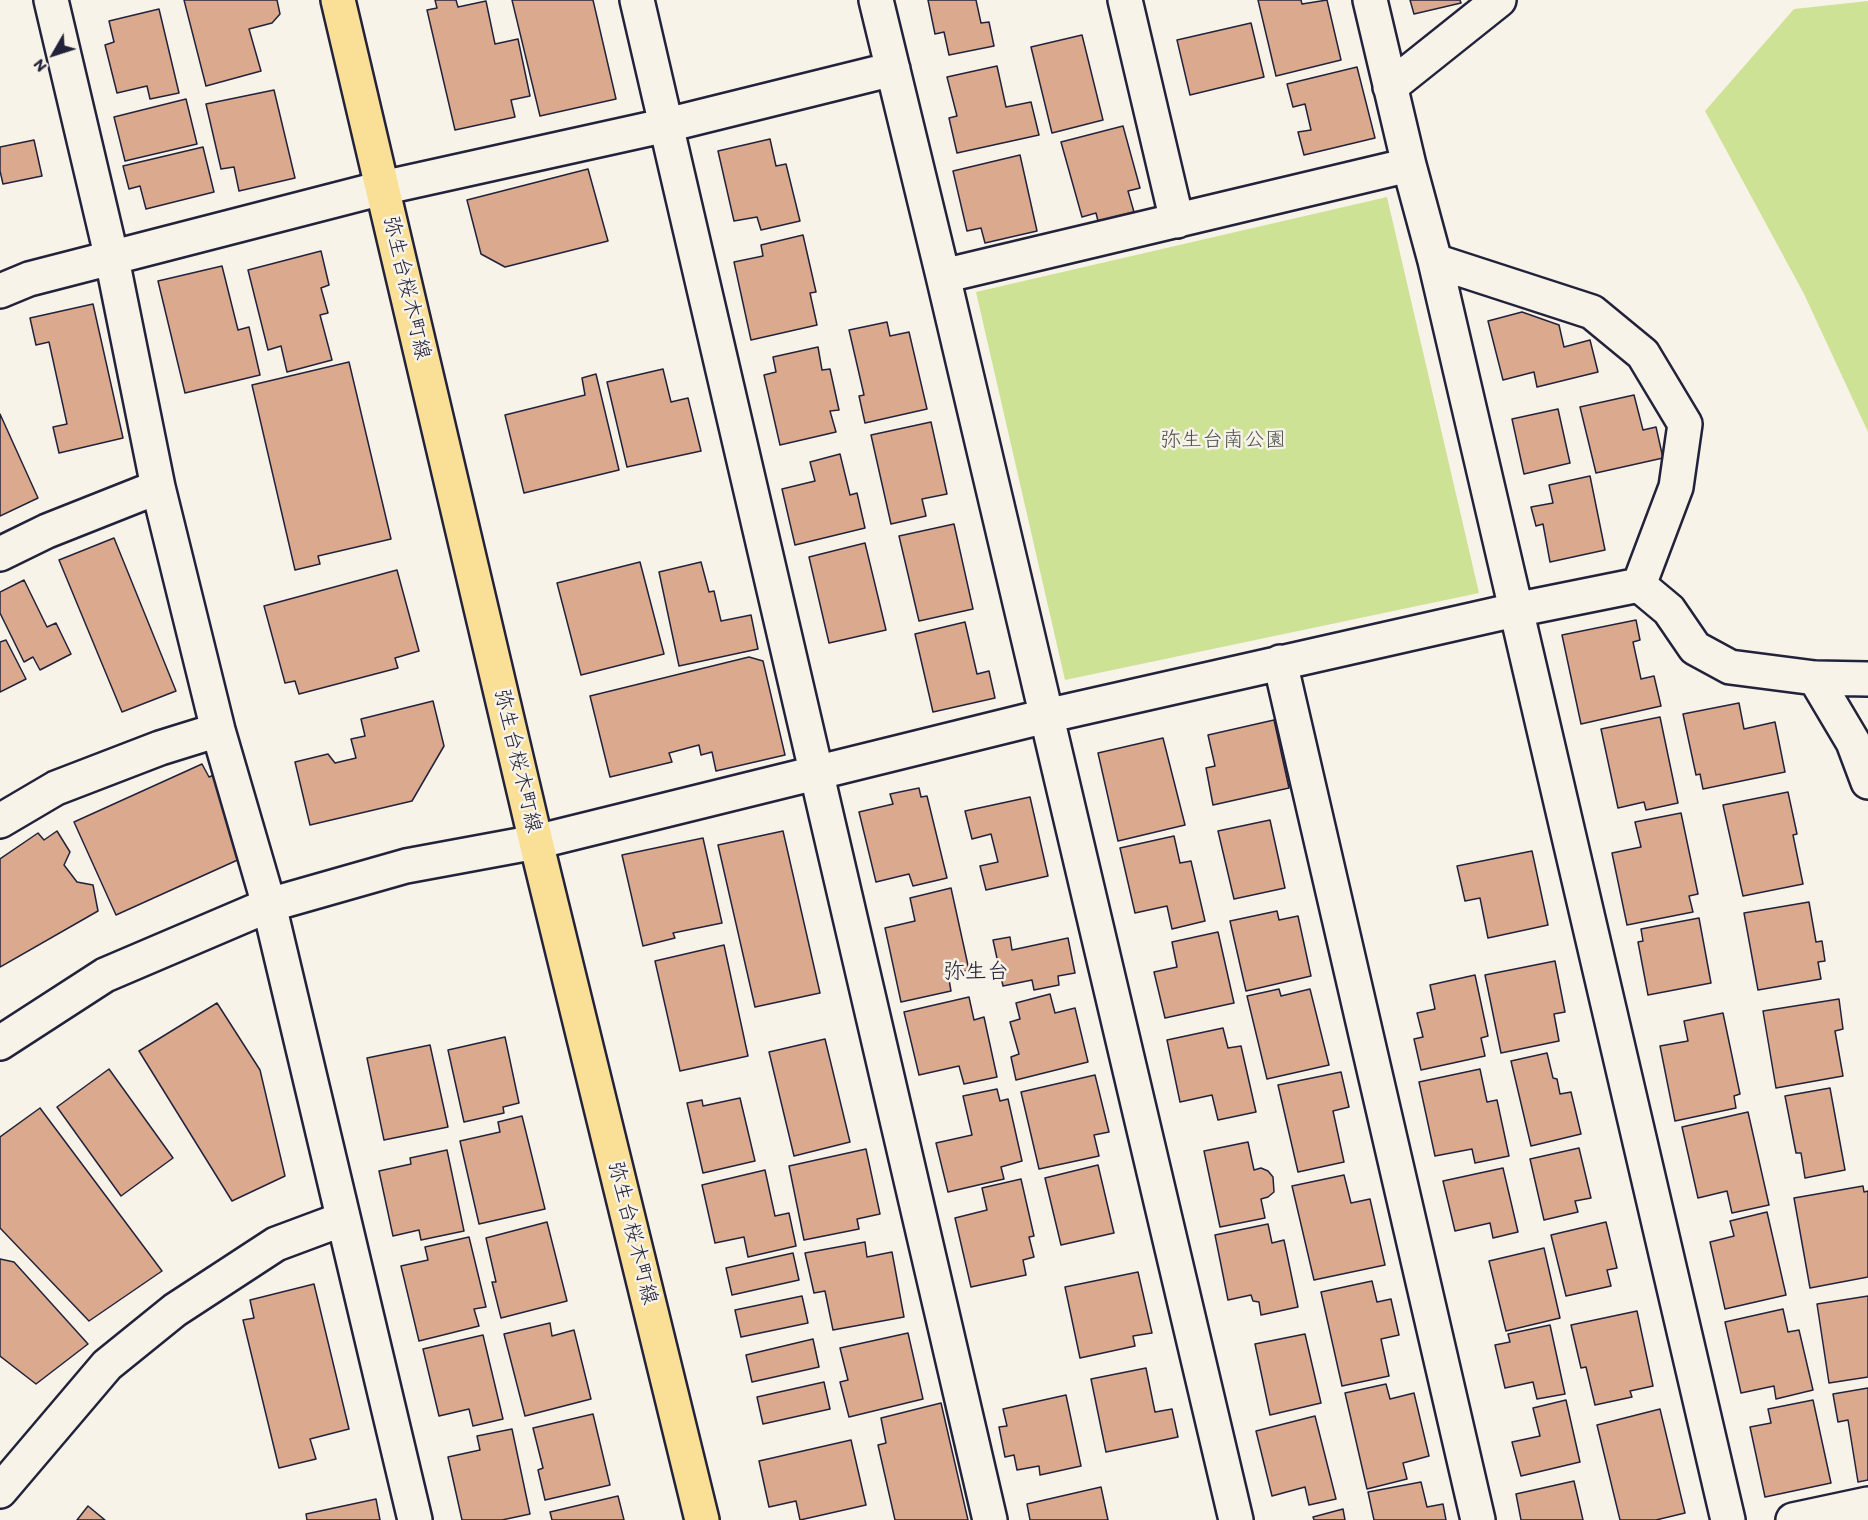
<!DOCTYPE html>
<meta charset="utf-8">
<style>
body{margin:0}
#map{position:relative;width:1868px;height:1520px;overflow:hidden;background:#f7f3e8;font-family:Itim,sans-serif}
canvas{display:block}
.north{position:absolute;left:24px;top:24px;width:60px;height:60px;-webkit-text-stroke:4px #f7f3e8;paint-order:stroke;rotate:231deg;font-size:16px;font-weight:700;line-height:24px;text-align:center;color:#22223b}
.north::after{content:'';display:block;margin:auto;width:21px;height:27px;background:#22223b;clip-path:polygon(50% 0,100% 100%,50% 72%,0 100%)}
</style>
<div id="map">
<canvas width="1868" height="1520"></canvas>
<div class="north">N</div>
</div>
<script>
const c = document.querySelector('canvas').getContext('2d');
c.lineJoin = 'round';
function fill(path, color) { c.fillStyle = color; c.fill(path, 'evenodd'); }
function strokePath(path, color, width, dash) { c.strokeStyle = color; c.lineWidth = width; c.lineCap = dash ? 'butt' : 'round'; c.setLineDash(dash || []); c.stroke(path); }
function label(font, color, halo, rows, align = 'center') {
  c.font = font + ' Itim,"Klee One",sans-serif'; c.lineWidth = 5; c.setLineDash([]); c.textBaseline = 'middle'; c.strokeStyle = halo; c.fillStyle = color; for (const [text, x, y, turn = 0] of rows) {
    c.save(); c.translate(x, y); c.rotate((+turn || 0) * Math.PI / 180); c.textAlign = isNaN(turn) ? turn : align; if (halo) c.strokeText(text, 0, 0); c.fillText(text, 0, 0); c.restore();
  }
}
fill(new Path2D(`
 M 1868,1 L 1868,432 L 1804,294 L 1705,111 L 1794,9 Z
 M 1387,197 L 1479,593 L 1065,680 L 976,292 Z`), '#cee296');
const building = new Path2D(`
 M 184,0 L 277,0 L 280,14 L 272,23 L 249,29 L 261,71 L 206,86 Z
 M 435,0 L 456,0 L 458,7 L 486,1 L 495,44 L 518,39 L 530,96 L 511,100 L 515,117 L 455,130 L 427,10 L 437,8 Z
 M 512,0 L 593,0 L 616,99 L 540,116 Z
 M 928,0 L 976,0 L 981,23 L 989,22 L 994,46 L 949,55 L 944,32 L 935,34 Z
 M 1258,0 L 1301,0 L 1302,4 L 1327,0 L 1341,60 L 1276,76 Z
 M 1410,0 L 1460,0 L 1461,3 L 1414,14 Z
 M 159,9 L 179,93 L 150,99 L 147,86 L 117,93 L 105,45 L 114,42 L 109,21 Z
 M 1251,23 L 1264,77 L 1190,95 L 1177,40 Z
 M 1082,35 L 1103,120 L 1052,133 L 1031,47 Z
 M 997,66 L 1006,107 L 1031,102 L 1039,135 L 957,153 L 949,118 L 957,116 L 947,77 Z
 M 1357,67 L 1375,138 L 1304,155 L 1298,132 L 1311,130 L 1305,104 L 1293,107 L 1287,84 Z
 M 274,90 L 295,178 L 239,191 L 234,167 L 221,169 L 206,104 Z
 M 186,99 L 197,144 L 125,161 L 114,117 Z
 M 1123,126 L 1140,188 L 1128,191 L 1134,212 L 1098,221 L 1096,213 L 1082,217 L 1061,142 Z
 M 770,139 L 776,166 L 786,164 L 800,221 L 761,230 L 757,217 L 734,221 L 718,151 Z
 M 34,140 L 42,176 L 3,184 L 0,171 L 0,147 Z
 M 203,147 L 214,192 L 146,209 L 140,186 L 129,189 L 123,166 Z
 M 1020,155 L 1037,231 L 985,243 L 981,228 L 967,231 L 953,171 Z
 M 588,169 L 608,241 L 505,267 L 481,254 L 467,200 Z
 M 803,235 L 816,292 L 810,293 L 817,325 L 751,340 L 734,262 L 763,256 L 761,245 Z
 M 321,251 L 329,285 L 321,288 L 328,313 L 320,315 L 332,360 L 287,372 L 281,346 L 268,350 L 248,270 Z
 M 222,266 L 238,330 L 249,327 L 260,375 L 185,393 L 158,281 Z
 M 93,304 L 123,438 L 59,453 L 53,427 L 67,424 L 49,342 L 36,345 L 30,318 Z
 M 1522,312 L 1559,325 L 1564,347 L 1590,340 L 1598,372 L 1537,387 L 1534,372 L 1503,380 L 1488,321 Z
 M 887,322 L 890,336 L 909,332 L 927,409 L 865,423 L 859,396 L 864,395 L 849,330 Z
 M 818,347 L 822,370 L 830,369 L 839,410 L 830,411 L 836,432 L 780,445 L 764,375 L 776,372 L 773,357 Z
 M 349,362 L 391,539 L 318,556 L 320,564 L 295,570 L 252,385 Z
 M 663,369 L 671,402 L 688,398 L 701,451 L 627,467 L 607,382 Z
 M 596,374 L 619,470 L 524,493 L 505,415 L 585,395 L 582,378 Z
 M 1634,395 L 1643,430 L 1656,427 L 1663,458 L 1596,473 L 1580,407 Z
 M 1558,409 L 1570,463 L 1524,474 L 1512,419 Z
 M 0,414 L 38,498 L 0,516 Z
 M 931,422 L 947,494 L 922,499 L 926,516 L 891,524 L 871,435 Z
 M 840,454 L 850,495 L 857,493 L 865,528 L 795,545 L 782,489 L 815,481 L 810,462 Z
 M 1590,476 L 1605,550 L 1550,562 L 1543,524 L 1536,526 L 1531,507 L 1553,503 L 1549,485 Z
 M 954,524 L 973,609 L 919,621 L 899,536 Z
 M 114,538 L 176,691 L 122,712 L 59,560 Z
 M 865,543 L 886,630 L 829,643 L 809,557 Z
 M 640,562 L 664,654 L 581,675 L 557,583 Z
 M 701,562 L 709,592 L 714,591 L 721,621 L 751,615 L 758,649 L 679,666 L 659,572 Z
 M 397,570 L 419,651 L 395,658 L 398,668 L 299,694 L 295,681 L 285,683 L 264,606 Z
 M 24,580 L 47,627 L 56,623 L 71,654 L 40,670 L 33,657 L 24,662 L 0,613 L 0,592 Z
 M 1636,620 L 1640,640 L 1633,642 L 1641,679 L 1654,676 L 1661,706 L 1581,724 L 1562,635 Z
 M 965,622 L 977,674 L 989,671 L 995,698 L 933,712 L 915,634 Z
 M 6,640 L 26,679 L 0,692 L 0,642 Z
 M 749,657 L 763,661 L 785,755 L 716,771 L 712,752 L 701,755 L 699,745 L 669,753 L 672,762 L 610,777 L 590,696 Z
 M 433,701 L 444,746 L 412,801 L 310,825 L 295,762 L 328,754 L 335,763 L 356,758 L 351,739 L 365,736 L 361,719 Z
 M 1739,703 L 1744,729 L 1775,722 L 1785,772 L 1703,789 L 1700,774 L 1696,775 L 1683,714 Z
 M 1660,717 L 1678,803 L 1646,810 L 1644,802 L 1618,808 L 1601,729 Z
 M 1274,720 L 1289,788 L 1213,805 L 1206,768 L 1215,766 L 1208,735 Z
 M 1163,738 L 1185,825 L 1118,841 L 1098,753 Z
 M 202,764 L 209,777 L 214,775 L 242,858 L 116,915 L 74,822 Z
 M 919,788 L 921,797 L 927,796 L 947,878 L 913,886 L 909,874 L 876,882 L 859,812 L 893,804 L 890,794 Z
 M 1788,792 L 1797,834 L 1793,835 L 1803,884 L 1743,896 L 1723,805 Z
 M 1030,797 L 1048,876 L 986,890 L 980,866 L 998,862 L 991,834 L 972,839 L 965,811 Z
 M 1681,813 L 1698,894 L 1689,896 L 1693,912 L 1627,925 L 1612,853 L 1641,847 L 1635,822 Z
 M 1270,820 L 1285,888 L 1234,899 L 1218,831 Z
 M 57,831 L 70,852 L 64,865 L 77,882 L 93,885 L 98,911 L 0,967 L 0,859 L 38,833 L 44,840 Z
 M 783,831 L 820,993 L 755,1007 L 718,845 Z
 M 1174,836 L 1180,863 L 1191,861 L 1205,921 L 1172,929 L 1167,906 L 1135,913 L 1120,848 Z
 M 703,838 L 722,923 L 673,933 L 675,938 L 643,946 L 622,855 Z
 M 1532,851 L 1548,925 L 1488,938 L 1480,898 L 1465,901 L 1457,866 Z
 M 951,888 L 969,970 L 948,974 L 951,991 L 901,1002 L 885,928 L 915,921 L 910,898 Z
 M 1809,902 L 1816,942 L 1822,941 L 1825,961 L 1818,962 L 1821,979 L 1758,990 L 1744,913 Z
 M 1277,911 L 1279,920 L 1298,916 L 1311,976 L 1246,991 L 1230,921 Z
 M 1699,918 L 1711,983 L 1648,995 L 1638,942 L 1643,941 L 1641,929 Z
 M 1218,932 L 1234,1003 L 1165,1018 L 1154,972 L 1177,967 L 1172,942 Z
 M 1010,937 L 1012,950 L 1068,938 L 1075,973 L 1058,976 L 1059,985 L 1034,990 L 1032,980 L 1003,986 L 993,940 Z
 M 724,945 L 748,1056 L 680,1071 L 655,961 Z
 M 1555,961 L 1565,1012 L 1554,1014 L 1559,1041 L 1501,1053 L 1485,975 Z
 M 1475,975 L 1488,1036 L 1481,1038 L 1485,1056 L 1421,1070 L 1414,1039 L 1423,1037 L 1417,1013 L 1435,1009 L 1430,985 Z
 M 1279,989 L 1281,996 L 1310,989 L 1329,1065 L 1267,1079 L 1247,996 Z
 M 1050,994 L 1055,1013 L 1075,1008 L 1088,1062 L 1016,1080 L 1011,1057 L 1019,1054 L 1010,1022 L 1020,1019 L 1016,1003 Z
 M 969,997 L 974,1020 L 984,1017 L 997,1077 L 964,1084 L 959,1066 L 919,1075 L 904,1012 Z
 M 1839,999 L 1843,1029 L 1835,1031 L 1843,1076 L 1776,1088 L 1763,1011 Z
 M 217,1003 L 260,1070 L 285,1176 L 232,1201 L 139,1051 Z
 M 1723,1013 L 1740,1094 L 1734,1096 L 1736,1108 L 1675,1121 L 1660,1046 L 1688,1041 L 1684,1021 Z
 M 1223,1028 L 1228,1048 L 1241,1046 L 1256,1112 L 1218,1120 L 1212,1095 L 1180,1102 L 1167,1040 Z
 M 505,1037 L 519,1103 L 503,1107 L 504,1113 L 464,1122 L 448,1050 Z
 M 825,1039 L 850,1142 L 794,1156 L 769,1052 Z
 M 430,1045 L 448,1127 L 384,1140 L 367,1058 Z
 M 1547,1053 L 1553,1078 L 1557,1079 L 1560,1094 L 1571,1092 L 1581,1134 L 1531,1146 L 1511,1061 Z
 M 109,1069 L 173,1158 L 121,1196 L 57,1107 Z
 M 1480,1069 L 1487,1102 L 1497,1100 L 1509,1156 L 1475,1163 L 1472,1149 L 1435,1156 L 1419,1082 Z
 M 1341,1072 L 1349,1107 L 1333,1111 L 1344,1162 L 1298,1172 L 1278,1085 Z
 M 1095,1075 L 1109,1132 L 1094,1135 L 1099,1156 L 1039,1169 L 1021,1092 Z
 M 1830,1088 L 1845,1170 L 1805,1178 L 1801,1153 L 1796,1153 L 1785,1096 Z
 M 997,1089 L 1000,1101 L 1008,1099 L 1022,1161 L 1001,1167 L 1004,1179 L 948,1192 L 936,1143 L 972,1135 L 963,1096 Z
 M 740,1098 L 755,1161 L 703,1173 L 687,1103 L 702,1100 L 703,1106 Z
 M 40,1108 L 162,1271 L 89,1321 L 0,1228 L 0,1137 Z
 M 1748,1112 L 1769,1205 L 1732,1213 L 1727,1191 L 1698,1198 L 1682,1127 Z
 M 522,1116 L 545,1209 L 479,1224 L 460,1141 L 500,1132 L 498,1122 Z
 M 1248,1142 L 1254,1170 L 1261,1168 L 1268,1171 L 1273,1177 L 1274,1192 L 1268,1197 L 1261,1199 L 1265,1218 L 1220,1227 L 1204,1151 Z
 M 1579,1148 L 1591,1198 L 1575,1201 L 1578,1212 L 1544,1220 L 1530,1159 Z
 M 866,1149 L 880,1214 L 857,1219 L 859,1229 L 804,1240 L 789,1166 Z
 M 447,1150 L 464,1231 L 421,1240 L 419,1230 L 393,1236 L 379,1171 L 411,1164 L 410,1158 Z
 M 1098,1165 L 1114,1233 L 1061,1245 L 1045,1178 Z
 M 1503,1168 L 1518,1232 L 1493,1238 L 1490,1223 L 1455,1231 L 1443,1181 Z
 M 765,1170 L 775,1216 L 789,1213 L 796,1246 L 748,1257 L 744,1237 L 715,1243 L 702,1185 Z
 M 1344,1175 L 1351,1203 L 1370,1199 L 1385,1265 L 1314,1280 L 1292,1186 Z
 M 1021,1179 L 1034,1236 L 1029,1237 L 1034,1257 L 1023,1260 L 1026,1275 L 971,1287 L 955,1218 L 987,1210 L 982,1188 Z
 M 1863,1186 L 1864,1192 L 1868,1191 L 1868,1277 L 1810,1288 L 1794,1198 Z
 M 1767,1212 L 1786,1295 L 1725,1309 L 1710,1242 L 1734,1236 L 1730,1221 Z
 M 547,1222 L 567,1301 L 501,1318 L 492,1282 L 496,1282 L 486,1238 Z
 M 1606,1222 L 1617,1268 L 1607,1270 L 1611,1286 L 1566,1296 L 1551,1235 Z
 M 1268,1224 L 1272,1243 L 1284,1240 L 1298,1307 L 1261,1315 L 1259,1302 L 1253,1301 L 1251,1295 L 1228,1300 L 1215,1235 Z
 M 469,1237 L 486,1307 L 474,1309 L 479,1326 L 419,1341 L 401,1266 L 428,1260 L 425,1247 Z
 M 865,1242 L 867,1257 L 892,1252 L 904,1317 L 833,1330 L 825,1291 L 814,1293 L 805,1253 Z
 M 1544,1248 L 1560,1318 L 1506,1331 L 1489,1261 Z
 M 793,1253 L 799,1280 L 732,1295 L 726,1268 Z
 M 0,1259 L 14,1262 L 88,1344 L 36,1384 L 0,1356 Z
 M 1138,1272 L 1152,1333 L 1133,1336 L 1135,1346 L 1080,1358 L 1065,1287 Z
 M 1372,1281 L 1377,1302 L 1391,1299 L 1399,1335 L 1381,1339 L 1389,1376 L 1342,1386 L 1321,1292 Z
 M 314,1284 L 349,1429 L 310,1439 L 316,1459 L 279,1468 L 243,1320 L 254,1318 L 250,1300 Z
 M 802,1296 L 808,1323 L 741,1337 L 735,1310 Z
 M 1868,1296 L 1868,1377 L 1829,1383 L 1817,1304 Z
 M 1783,1309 L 1788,1332 L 1799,1330 L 1813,1390 L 1776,1399 L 1774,1386 L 1741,1393 L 1725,1322 Z
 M 1637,1311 L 1653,1386 L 1630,1391 L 1632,1397 L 1595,1405 L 1586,1367 L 1581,1368 L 1571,1325 Z
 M 550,1323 L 552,1336 L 574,1330 L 591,1399 L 525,1416 L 504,1334 Z
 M 1550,1325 L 1565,1394 L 1537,1399 L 1533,1382 L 1505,1388 L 1495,1345 L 1510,1342 L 1508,1334 Z
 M 908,1333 L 923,1399 L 849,1417 L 840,1382 L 848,1380 L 840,1348 Z
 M 1305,1334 L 1321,1403 L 1270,1415 L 1255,1344 Z
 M 483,1335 L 503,1419 L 473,1426 L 469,1409 L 439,1416 L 423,1349 Z
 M 813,1339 L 819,1367 L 752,1382 L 746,1355 Z
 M 1146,1368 L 1155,1412 L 1172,1409 L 1178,1437 L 1106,1452 L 1091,1379 Z
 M 824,1382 L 830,1409 L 763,1424 L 757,1397 Z
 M 1386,1384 L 1390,1399 L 1414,1393 L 1429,1456 L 1403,1463 L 1407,1479 L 1367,1489 L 1345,1393 Z
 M 1868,1388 L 1868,1480 L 1858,1482 L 1848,1420 L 1838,1422 L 1833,1394 Z
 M 1066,1395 L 1081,1466 L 1040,1475 L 1039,1466 L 1017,1470 L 1014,1455 L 1005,1457 L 999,1427 L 1007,1426 L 1003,1409 Z
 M 1566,1400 L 1580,1462 L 1521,1476 L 1512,1442 L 1540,1436 L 1533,1408 Z
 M 1813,1400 L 1831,1483 L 1765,1497 L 1750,1427 L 1771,1423 L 1768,1409 Z
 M 941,1403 L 968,1520 L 895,1520 L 878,1445 L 886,1443 L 881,1418 Z
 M 1660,1409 L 1685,1513 L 1656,1520 L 1620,1520 L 1597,1425 Z
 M 593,1414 L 610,1485 L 545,1500 L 538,1470 L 543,1468 L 533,1428 Z
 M 1315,1416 L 1336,1499 L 1309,1505 L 1305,1487 L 1272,1496 L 1256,1431 Z
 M 512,1429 L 530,1514 L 502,1520 L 462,1520 L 448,1457 L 480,1450 L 477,1436 Z
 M 851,1440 L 866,1505 L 800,1520 L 796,1501 L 769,1507 L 759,1461 Z
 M 1574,1481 L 1583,1520 L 1521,1520 L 1516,1494 Z
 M 1421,1482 L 1427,1507 L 1443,1504 L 1446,1520 L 1374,1520 L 1368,1492 Z
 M 1101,1487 L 1108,1520 L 1030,1520 L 1027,1504 Z
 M 618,1496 L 624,1520 L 552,1520 L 550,1512 Z
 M 376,1499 L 380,1520 L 307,1520 L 306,1514 Z
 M 88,1506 L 105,1520 L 77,1520 Z
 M 1343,1509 L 1345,1520 L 1314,1520 L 1313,1517 Z`);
fill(building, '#dba98e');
strokePath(building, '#22223b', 1.5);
const minor = new Path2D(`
 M 51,0 L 112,259 L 158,487 L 218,730 L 269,905 L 415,1520
 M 637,0 L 990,1520
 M 876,0 L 943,276 L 1236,1520
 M 1125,0 L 1177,221
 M 1370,0 L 1409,165 L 1435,261 L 1728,1520
 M 1390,87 L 1499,0
 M 1435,261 L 1592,312 L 1643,354 L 1685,424 L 1676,487 L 1639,585
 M 943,276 L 1409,165
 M 0,291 L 29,279 L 382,188 L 667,125 L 893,69
 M 0,554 L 47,531 L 158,487
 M 1280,662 L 1478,1520
 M 1815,678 L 1853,742 L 1868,782
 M 0,821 L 56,788 L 160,748 L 218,730
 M 0,1043 L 105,975 L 269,905 L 406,866 L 536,842 L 1046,716 L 1515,610 L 1639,585 L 1669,610 L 1695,648 L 1730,667 L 1815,678 L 1868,679
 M 0,1491 L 107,1365 L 175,1310 L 276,1244 L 343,1219
 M 1793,1520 L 1868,1504`);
const major = new Path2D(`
 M 338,0 L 536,842 L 702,1520`);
strokePath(minor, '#22223b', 38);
strokePath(major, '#22223b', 38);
strokePath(minor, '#f7f3e8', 33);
strokePath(major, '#fadf96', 33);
label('21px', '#22223b', '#f7f3e8', [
 ["弥生台桜木町線",406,288,77],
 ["弥生台桜木町線",517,761,77],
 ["弥生台桜木町線",632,1233,76]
]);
label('21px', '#4d5252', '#f7f3e8', [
 ["弥生台南公園",1223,441]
]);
label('22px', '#22223b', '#f7f3e8', [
 ["弥生台",976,972]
]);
</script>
